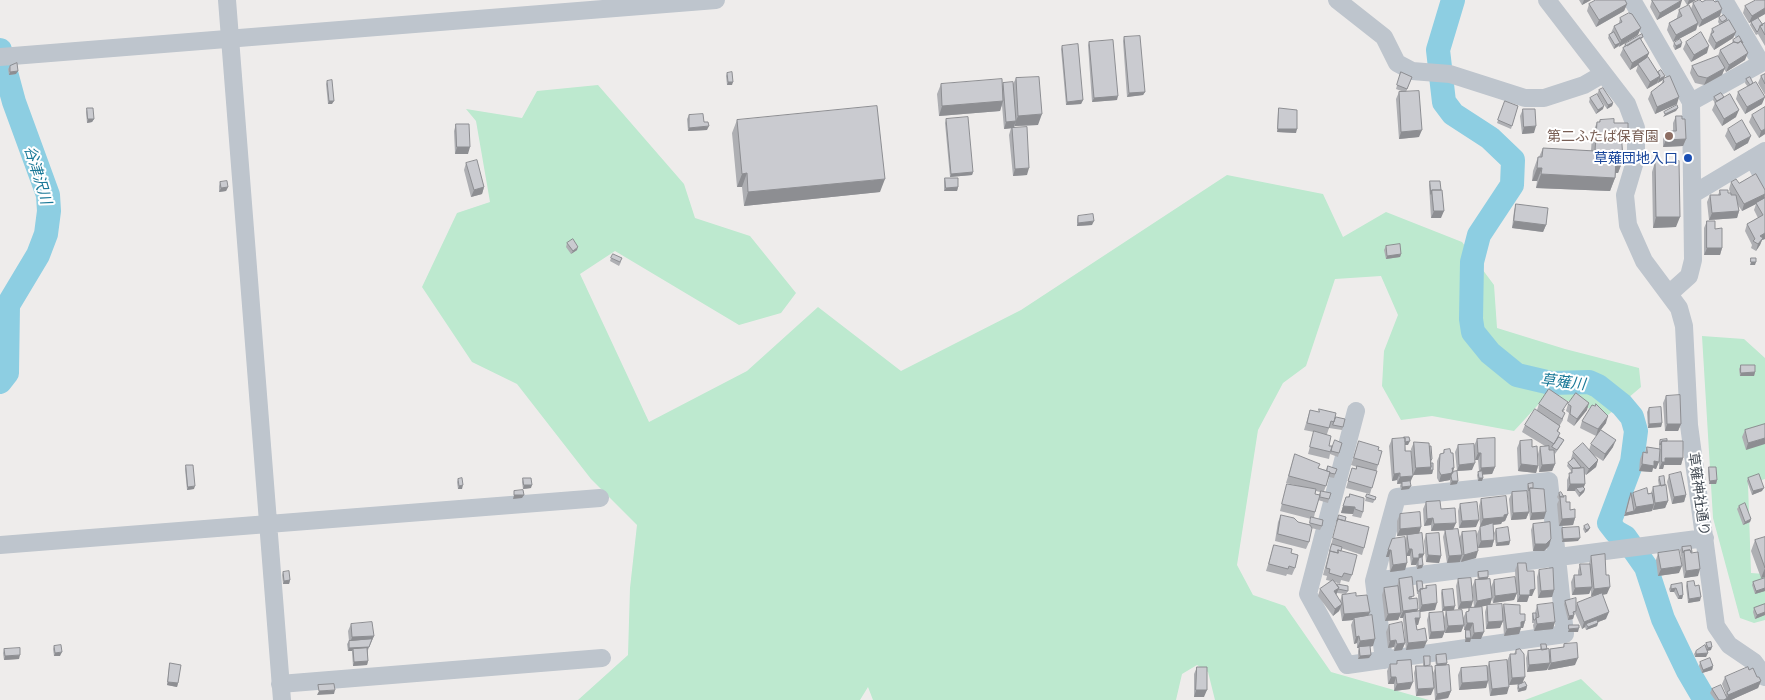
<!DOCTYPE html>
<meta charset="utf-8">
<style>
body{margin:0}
canvas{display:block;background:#eeeceb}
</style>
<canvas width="1765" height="700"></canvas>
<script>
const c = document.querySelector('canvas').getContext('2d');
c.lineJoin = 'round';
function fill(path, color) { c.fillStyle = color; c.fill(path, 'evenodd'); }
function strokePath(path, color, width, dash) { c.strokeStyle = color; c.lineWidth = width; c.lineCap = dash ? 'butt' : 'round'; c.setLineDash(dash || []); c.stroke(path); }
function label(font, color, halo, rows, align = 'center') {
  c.font = font + ' Barlow,"Noto Sans JP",sans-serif'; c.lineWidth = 4; c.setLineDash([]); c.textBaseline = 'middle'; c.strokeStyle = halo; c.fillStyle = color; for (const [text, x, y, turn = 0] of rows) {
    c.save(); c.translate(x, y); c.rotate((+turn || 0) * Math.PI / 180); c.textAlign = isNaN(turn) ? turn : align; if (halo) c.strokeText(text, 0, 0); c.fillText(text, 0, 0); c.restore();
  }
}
fill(new Path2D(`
 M 598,85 L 684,184 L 695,218 L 750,236 L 796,293 L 781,313 L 739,325 L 615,251 L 580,274 L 649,422 L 747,371 L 818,307 L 901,371 L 1021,310 L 1227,175 L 1323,194 L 1343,237 L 1386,212 L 1462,242 L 1494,285 L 1497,328 L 1565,349 L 1639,368 L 1641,387 L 1608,415 L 1548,394 L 1514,431 L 1432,416 L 1401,420 L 1382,386 L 1384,351 L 1398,315 L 1381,276 L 1335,279 L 1306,366 L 1283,383 L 1258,430 L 1237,565 L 1253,595 L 1285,606 L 1331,672 L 1429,700 L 1215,700 L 1208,672 L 1197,665 L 1182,674 L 1176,700 L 873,700 L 868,687 L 860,700 L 578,700 L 628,655 L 630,588 L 637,525 L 591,479 L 517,384 L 472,362 L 422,287 L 457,213 L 490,202 L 476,121 L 466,109 L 522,118 L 537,91 Z
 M 1702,336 L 1744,339 L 1765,358 L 1765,479 L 1748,484 L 1751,573 L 1765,574 L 1765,620 L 1754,623 L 1740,618 L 1713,518 Z
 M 1581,679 L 1603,700 L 1525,700 Z`), '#bde9cf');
strokePath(new Path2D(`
 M 1453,0 L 1438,50 L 1444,102 L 1453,114 L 1490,138 L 1513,160 L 1512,185 L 1479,235 L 1472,262 L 1471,319 L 1473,332 L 1490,353 L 1517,375 L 1551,383 L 1589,382 L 1598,386 L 1622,405 L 1632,417 L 1636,431 L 1632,462 L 1609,523 L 1616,532 L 1625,537 L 1646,567 L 1663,619 L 1688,671 L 1705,700
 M 0,50 L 14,102 L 48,195 L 49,211 L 46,234 L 38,255 L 8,305 L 7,373 L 0,382`), '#8dcee2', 24);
strokePath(new Path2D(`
 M 227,0 L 282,700
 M 1337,0 L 1384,37 L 1397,63 L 1412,71 L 1450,74 L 1525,98 L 1544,98 L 1584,85 L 1603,74
 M 1547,0 L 1627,104 L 1636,128 L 1636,158 L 1625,195 L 1628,225 L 1644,261 L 1679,308 L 1684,326 L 1689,425 L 1716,626 L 1729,645 L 1754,662 L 1765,677
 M 1632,0 L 1691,102 L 1693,260 L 1689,276 L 1670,293
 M 1724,0 L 1761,63
 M 0,57 L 716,0
 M 1691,102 L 1765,61
 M 1753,158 L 1765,181
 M 1693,194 L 1765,151
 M 1356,411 L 1308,594 L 1347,665 L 1565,634 L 1549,481 L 1397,497 L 1374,581 L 1384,660
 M 0,545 L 600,498
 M 1374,581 L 1705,538
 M 280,684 L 602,658`), '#bec5cd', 18);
fill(new Path2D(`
 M 1579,0 L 1591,0 L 1582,5 Z
 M 1652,0 L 1680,7 L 1657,20 L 1650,7 Z
 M 1684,0 L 1696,0 L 1687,5 Z
 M 1765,0 L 1765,14 L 1758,18 L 1763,25 L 1765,23 L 1765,46 L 1758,34 L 1756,35 L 1750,25 L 1751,22 L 1749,23 L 1743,13 L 1745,6 Z
 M 1702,2 L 1720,16 L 1699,27 L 1698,24 L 1696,30 L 1673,42 L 1667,30 L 1669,23 L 1677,18 L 1677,17 L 1679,10 L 1691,9 L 1693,3 Z
 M 1589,4 L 1627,4 L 1624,11 L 1596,27 L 1587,11 Z
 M 1620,18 L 1638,35 L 1614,49 L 1608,38 L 1609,35 L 1611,33 L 1614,26 L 1619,23 Z
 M 1719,18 L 1727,19 L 1726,21 L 1736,32 L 1733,38 L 1714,50 L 1708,41 L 1712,29 L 1720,25 L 1718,22 Z
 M 1124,37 L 1145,92 L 1143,95 L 1127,97 L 1123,41 Z
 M 1643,37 L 1641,40 L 1649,53 L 1647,58 L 1658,72 L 1664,78 L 1677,104 L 1655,114 L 1648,99 L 1651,92 L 1661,85 L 1663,80 L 1647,89 L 1636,71 L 1638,65 L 1630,70 L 1620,55 L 1625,44 Z
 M 1733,40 L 1742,43 L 1745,60 L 1726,72 L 1724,69 L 1722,75 L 1704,85 L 1695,83 L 1690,73 L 1692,66 L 1718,56 L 1720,50 L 1732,43 Z
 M 1089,42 L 1117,100 L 1092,102 L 1088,45 Z
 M 1686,42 L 1707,53 L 1691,62 L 1683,49 Z
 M 1674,43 L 1681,47 L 1675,50 L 1673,46 Z
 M 1062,46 L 1083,100 L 1081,104 L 1066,105 L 1061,49 Z
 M 10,66 L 16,74 L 9,75 L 8,69 Z
 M 1401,72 L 1412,77 L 1406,92 L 1419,137 L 1399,139 L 1396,99 L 1399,92 L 1404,92 L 1396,89 Z
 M 727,73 L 732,85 L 727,85 L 726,76 Z
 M 1765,74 L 1765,95 L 1758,83 L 1761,76 Z
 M 1016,78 L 1038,125 L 1014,126 L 1014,128 L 1027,175 L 1013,176 L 1009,135 L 1011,128 L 1004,129 L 1002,105 L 1000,111 L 939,116 L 937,94 L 941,84 L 1002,86 L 1003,83 L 1013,84 Z
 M 1746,79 L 1762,104 L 1745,114 L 1736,99 L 1738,92 L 1748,87 L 1745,83 Z
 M 327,81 L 332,104 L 328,104 L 326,84 Z
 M 1599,90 L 1613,103 L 1612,106 L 1607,109 L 1597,94 Z
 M 1714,97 L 1724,98 L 1736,117 L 1722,126 L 1712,110 L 1715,103 L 1713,100 Z
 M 1590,98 L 1603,109 L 1596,114 L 1589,102 Z
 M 1505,101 L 1518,106 L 1511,129 L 1497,123 Z
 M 87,108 L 94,119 L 92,122 L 87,123 L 86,112 Z
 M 1279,108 L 1296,133 L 1277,132 L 1278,112 Z
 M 1523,109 L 1534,133 L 1522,134 L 1520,116 Z
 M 689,115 L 704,122 L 707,130 L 688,131 L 687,119 Z
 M 1752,115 L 1765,134 L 1759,138 L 1749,122 Z
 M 1676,116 L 1682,119 L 1686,139 L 1683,146 L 1663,147 L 1663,138 L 1666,131 L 1673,131 L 1673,123 Z
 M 946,119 L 973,172 L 972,175 L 950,177 L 945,123 Z
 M 737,120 L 880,192 L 744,206 L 742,187 L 737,187 L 732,133 Z
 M 1600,120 L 1614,123 L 1623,143 L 1622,143 L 1623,160 L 1618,173 L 1616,173 L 1615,178 L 1610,191 L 1536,188 L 1537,181 L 1532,181 L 1533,171 L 1538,157 L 1539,157 L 1543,148 L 1591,151 L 1592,135 L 1597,122 L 1599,122 Z
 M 456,124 L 468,154 L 455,154 L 454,131 Z
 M 1728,129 L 1748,143 L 1734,151 L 1725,136 Z
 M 1655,162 L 1676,227 L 1653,228 L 1652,172 Z
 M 466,163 L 484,187 L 482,194 L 471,197 L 464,170 Z
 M 945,178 L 958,187 L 957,191 L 944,191 L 944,181 Z
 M 1430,181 L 1441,190 L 1441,218 L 1431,218 L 1429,185 Z
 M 220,182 L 228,187 L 226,191 L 219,192 L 219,186 Z
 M 1731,182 L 1739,183 L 1765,190 L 1765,239 L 1762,240 L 1760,245 L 1756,251 L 1751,248 L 1752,245 L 1745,231 L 1747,224 L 1758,218 L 1754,210 L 1756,204 L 1742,211 L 1738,205 L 1739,211 L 1737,218 L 1709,220 L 1707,202 L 1710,195 L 1718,195 L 1720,190 L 1728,193 L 1730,193 L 1729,189 Z
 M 1516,204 L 1546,225 L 1543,232 L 1512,228 L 1514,211 Z
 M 1078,216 L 1092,225 L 1077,226 L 1077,219 Z
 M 1707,221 L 1715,229 L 1722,248 L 1720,255 L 1704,255 L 1704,228 Z
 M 567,243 L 577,250 L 571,254 L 566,247 Z
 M 1386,246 L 1401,254 L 1400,257 L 1386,259 L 1384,250 Z
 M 611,258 L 621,262 L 619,266 L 610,261 Z
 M 1741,365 L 1755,372 L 1754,376 L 1740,376 L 1739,369 Z
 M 1666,396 L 1681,424 L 1678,431 L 1665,431 L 1663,403 Z
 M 1539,404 L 1565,409 L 1563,412 L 1563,420 L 1560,425 L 1560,426 L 1558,432 L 1559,437 L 1564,440 L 1562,444 L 1555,454 L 1554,452 L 1555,464 L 1552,471 L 1539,472 L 1538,454 L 1540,447 L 1545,446 L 1522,432 L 1525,425 L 1537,410 Z
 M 1568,404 L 1587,410 L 1574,426 L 1567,421 L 1569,413 L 1566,411 Z
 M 1649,408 L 1662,423 L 1661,427 L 1648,428 L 1647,412 Z
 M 1310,410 L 1336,417 L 1343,427 L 1342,430 L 1329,428 L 1327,434 L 1329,446 L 1339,453 L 1338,457 L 1330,454 L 1329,459 L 1308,454 L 1314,432 L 1304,430 Z
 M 1582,421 L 1606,423 L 1596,436 L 1580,428 Z
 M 1765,424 L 1746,450 L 1742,437 L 1745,430 Z
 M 1392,439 L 1408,445 L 1405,445 L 1410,483 L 1409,489 L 1401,490 L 1400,486 L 1401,483 L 1397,484 L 1397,480 L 1392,481 L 1389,446 Z
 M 1477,439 L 1495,467 L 1492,474 L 1483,474 L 1482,481 L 1478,481 L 1477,475 L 1479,471 L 1478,460 L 1475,460 L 1474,446 Z
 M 1660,440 L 1667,441 L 1683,458 L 1681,465 L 1664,465 L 1663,469 L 1659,469 L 1659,459 L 1656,469 L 1653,468 L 1652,472 L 1639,471 L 1640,459 L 1643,452 L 1645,452 L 1647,447 L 1659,449 L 1659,444 Z
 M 1359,441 L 1378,450 L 1378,465 L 1370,494 L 1346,488 L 1352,468 L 1356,469 L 1357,467 L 1351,465 Z
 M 1520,441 L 1532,446 L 1538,466 L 1536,473 L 1518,471 L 1517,448 Z
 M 1414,442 L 1432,459 L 1431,463 L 1433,470 L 1432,474 L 1413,475 L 1411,449 Z
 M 1591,444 L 1613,447 L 1603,461 L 1594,455 L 1598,460 L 1596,467 L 1586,475 L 1584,473 L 1585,484 L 1584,487 L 1585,489 L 1584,492 L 1579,497 L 1575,491 L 1567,491 L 1567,480 L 1571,471 L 1567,466 L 1568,463 L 1572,460 L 1571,459 L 1573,452 L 1589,450 Z
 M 1458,445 L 1472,470 L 1457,471 L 1457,484 L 1450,485 L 1450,480 L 1439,482 L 1437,478 L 1437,461 L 1440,454 L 1443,454 L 1444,450 L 1451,453 L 1454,468 L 1453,472 L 1457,471 L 1455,452 Z
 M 1295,454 L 1318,468 L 1326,470 L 1328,466 L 1337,469 L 1334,478 L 1329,477 L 1324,491 L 1329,499 L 1328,503 L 1318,500 L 1314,517 L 1322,526 L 1320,530 L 1311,528 L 1309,542 L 1306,549 L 1275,541 L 1278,522 L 1281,515 L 1298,522 L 1309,525 L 1311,519 L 1280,511 L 1287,484 L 1299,486 L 1286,483 ZM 1316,491 L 1320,492 L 1319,495 L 1315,494 Z
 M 186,465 L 194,489 L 187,490 L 185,469 Z
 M 1709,467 L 1717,480 L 1716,484 L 1709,484 L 1708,471 Z
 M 1669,475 L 1686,495 L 1684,502 L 1672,504 L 1667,482 Z
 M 1659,477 L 1668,501 L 1665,508 L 1653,510 L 1653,508 L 1652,511 L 1624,516 L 1629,497 L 1631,497 L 1633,493 L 1651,493 L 1653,487 L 1659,486 L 1658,480 Z
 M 523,478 L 531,488 L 523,489 L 522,482 Z
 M 1748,478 L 1762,491 L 1752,495 L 1747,481 Z
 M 458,479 L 462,489 L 458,489 L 457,482 Z
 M 1528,484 L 1533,488 L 1544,519 L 1530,520 L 1527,487 Z
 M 1512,492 L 1529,512 L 1526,519 L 1511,520 L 1509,499 Z
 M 1559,493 L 1566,502 L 1575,518 L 1573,525 L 1559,526 L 1557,504 L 1559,500 L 1557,497 Z
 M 1350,494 L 1363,512 L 1361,518 L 1352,516 L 1353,514 L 1341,513 L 1346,497 L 1348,497 Z
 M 1367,494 L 1376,497 L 1373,503 L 1365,501 Z
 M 1481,499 L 1508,514 L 1505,521 L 1502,522 L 1501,524 L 1493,525 L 1494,540 L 1492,547 L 1478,548 L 1477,534 L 1480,527 L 1485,525 L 1480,526 L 1479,506 Z
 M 1426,502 L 1441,509 L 1459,539 L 1462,532 L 1476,558 L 1461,562 L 1461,558 L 1460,562 L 1447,563 L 1443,537 L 1445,530 L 1451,530 L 1431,531 L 1431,525 L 1424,526 L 1423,509 Z
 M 1460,504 L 1476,527 L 1459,528 L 1458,511 Z
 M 1739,506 L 1751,519 L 1750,522 L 1743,525 L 1737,509 Z
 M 1400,514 L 1419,533 L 1424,554 L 1422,557 L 1423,565 L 1422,568 L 1417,569 L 1416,565 L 1411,565 L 1410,556 L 1407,556 L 1405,570 L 1390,572 L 1389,557 L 1386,557 L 1392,539 L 1405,541 L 1407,535 L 1397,536 L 1397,521 Z
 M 1339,515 L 1345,521 L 1364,548 L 1362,555 L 1341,548 L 1341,551 L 1352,575 L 1349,582 L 1341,580 L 1340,584 L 1335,582 L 1337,585 L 1348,591 L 1346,594 L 1356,596 L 1368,616 L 1373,646 L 1370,647 L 1371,655 L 1369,658 L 1358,659 L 1358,651 L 1359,648 L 1357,648 L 1357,643 L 1354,644 L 1351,625 L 1353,620 L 1342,621 L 1340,608 L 1339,611 L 1333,616 L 1318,596 L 1320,589 L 1331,581 L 1326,580 L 1327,576 L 1323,575 ZM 1337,593 L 1346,594 L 1342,595 L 1340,601 L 1336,595 Z
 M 1533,524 L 1551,539 L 1549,546 L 1544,551 L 1533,551 L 1531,530 Z
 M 1584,526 L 1590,528 L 1588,531 L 1585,533 L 1583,529 Z
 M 1562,528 L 1578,541 L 1562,542 L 1561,531 Z
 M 1496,529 L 1510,541 L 1509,545 L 1496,546 L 1494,533 Z
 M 1426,534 L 1441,556 L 1439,563 L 1426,562 L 1424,541 Z
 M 1765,537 L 1765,577 L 1761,578 L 1751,551 L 1755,540 Z
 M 1274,545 L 1291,553 L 1295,568 L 1292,575 L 1287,574 L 1286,576 L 1266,571 Z
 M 1682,547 L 1692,552 L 1691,553 L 1698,576 L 1684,578 L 1681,558 L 1682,556 L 1681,557 L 1680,550 Z
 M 1658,553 L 1679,573 L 1658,576 L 1656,560 Z
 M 1591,556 L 1607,594 L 1602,595 L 1606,619 L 1598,622 L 1597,626 L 1586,630 L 1585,627 L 1582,629 L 1575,613 L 1573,619 L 1568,620 L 1564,604 L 1565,601 L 1576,606 L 1577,603 L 1597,595 L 1591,596 L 1591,589 L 1589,594 L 1572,595 L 1571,582 L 1574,575 L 1578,575 L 1578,571 L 1580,564 L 1589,564 Z
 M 1518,563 L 1527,571 L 1532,596 L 1529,596 L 1527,602 L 1517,602 L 1517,593 L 1514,600 L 1493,603 L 1492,598 L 1490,605 L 1502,610 L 1504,604 L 1520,614 L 1525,621 L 1523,628 L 1521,628 L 1519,634 L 1504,636 L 1503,621 L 1500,628 L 1486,629 L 1485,612 L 1487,605 L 1480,607 L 1481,639 L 1471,639 L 1470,630 L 1471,638 L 1470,642 L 1465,642 L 1465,633 L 1466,630 L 1464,630 L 1464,625 L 1461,632 L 1445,633 L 1444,618 L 1446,611 L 1463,618 L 1466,612 L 1468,612 L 1469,608 L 1458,609 L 1456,586 L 1458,579 L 1471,607 L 1474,607 L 1472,587 L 1475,580 L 1478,580 L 1477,575 L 1478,572 L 1488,577 L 1487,579 L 1491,587 L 1494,580 L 1516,592 L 1515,570 Z
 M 1539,570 L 1554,590 L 1552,597 L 1538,598 L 1537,577 Z
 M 283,572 L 290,580 L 289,584 L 283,584 L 282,575 Z
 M 1765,578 L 1765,591 L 1755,594 L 1752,585 L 1753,582 Z
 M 1399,579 L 1413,599 L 1418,609 L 1417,611 L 1419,611 L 1418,596 L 1418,594 L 1417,594 L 1416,585 L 1417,581 L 1423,589 L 1425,588 L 1426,586 L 1435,610 L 1420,612 L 1418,625 L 1416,625 L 1417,630 L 1424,648 L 1406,650 L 1403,620 L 1403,618 L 1400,618 L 1400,616 L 1398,620 L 1385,621 L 1382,595 L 1384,588 L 1397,586 Z
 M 1687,582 L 1695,586 L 1700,601 L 1688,603 L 1686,586 Z
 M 1682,583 L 1683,595 L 1682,599 L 1678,599 L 1674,592 L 1670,592 L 1669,589 L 1671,585 Z
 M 1442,590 L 1454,610 L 1442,611 L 1441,593 Z
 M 1765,604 L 1765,615 L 1755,619 L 1753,612 L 1754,608 Z
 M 1537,605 L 1553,629 L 1534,631 L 1533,625 L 1534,623 L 1532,623 L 1532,616 L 1533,613 L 1535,613 Z
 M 1429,613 L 1445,631 L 1442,638 L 1429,639 L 1427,620 Z
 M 351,624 L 374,636 L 368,650 L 368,661 L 367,665 L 353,666 L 352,653 L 352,651 L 348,651 L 347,644 L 349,641 L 348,631 Z
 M 1389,625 L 1405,643 L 1402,650 L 1394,651 L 1394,647 L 1388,648 L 1386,632 Z
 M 1706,643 L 1711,650 L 1707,651 L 1706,657 L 1695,657 L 1694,654 L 1696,651 L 1705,646 Z
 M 1541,644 L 1549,652 L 1550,649 L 1563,647 L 1564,644 L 1575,665 L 1548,670 L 1548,667 L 1547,670 L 1527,672 L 1526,658 L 1528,651 L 1540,650 Z
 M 54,646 L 60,656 L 54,656 L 53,649 Z
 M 4,649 L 19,659 L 4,660 L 3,653 Z
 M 1516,650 L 1522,683 L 1527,686 L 1526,690 L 1518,692 L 1517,688 L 1518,685 L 1520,684 L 1509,685 L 1507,661 L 1510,654 L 1514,654 Z
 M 1436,655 L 1446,665 L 1451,691 L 1448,698 L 1439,700 L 1435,700 L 1433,673 L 1436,666 L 1435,658 Z
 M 1424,656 L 1431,695 L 1416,696 L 1414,673 L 1416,666 L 1423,666 L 1423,660 Z
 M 1397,661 L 1410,689 L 1394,691 L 1394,684 L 1388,684 L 1387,671 L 1390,664 L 1396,664 Z
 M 1489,662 L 1507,694 L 1490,696 L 1488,681 L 1486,688 L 1459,690 L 1458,675 L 1461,668 L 1487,668 Z
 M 1700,662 L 1713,666 L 1712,670 L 1702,673 L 1699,666 Z
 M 170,663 L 178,683 L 177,687 L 167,685 L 169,667 Z
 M 1197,667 L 1204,697 L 1194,697 L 1194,674 Z
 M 1749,670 L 1761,681 L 1758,688 L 1731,700 L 1715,700 L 1710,693 L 1712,689 L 1726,695 L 1726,694 L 1722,684 L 1725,677 Z`), '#aeafb3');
fill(new Path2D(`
 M 1584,0 L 1591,0 L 1582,5 Z
 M 1682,0 L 1680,7 L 1657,20 L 1660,13 Z
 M 1689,0 L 1696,0 L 1687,5 Z
 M 1627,4 L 1624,11 L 1596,27 L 1599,20 Z
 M 1765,8 L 1765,14 L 1749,23 L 1752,16 Z
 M 1722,9 L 1720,16 L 1699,27 L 1702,20 Z
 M 1698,23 L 1696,30 L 1673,42 L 1676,35 Z
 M 1641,28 L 1638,35 L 1619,47 L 1621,40 Z
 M 1736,32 L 1733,38 L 1714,50 L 1716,43 Z
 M 1620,43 L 1618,46 L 1614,49 L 1615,45 Z
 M 1682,43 L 1681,47 L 1675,50 L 1676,46 Z
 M 1709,46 L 1707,53 L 1691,62 L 1694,55 Z
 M 1649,53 L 1646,60 L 1638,64 L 1638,65 L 1630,70 L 1632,63 Z
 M 1748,53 L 1745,60 L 1726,72 L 1729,65 Z
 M 1725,68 L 1722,75 L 1704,85 L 1707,78 Z
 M 18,71 L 16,74 L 9,75 L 10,72 Z
 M 1660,76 L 1657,83 L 1647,89 L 1650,82 Z
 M 1665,76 L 1664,79 L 1658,83 L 1659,79 Z
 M 728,82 L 733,82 L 732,85 L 727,85 Z
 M 1145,92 L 1143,95 L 1127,97 L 1129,93 Z
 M 1118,96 L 1117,100 L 1092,102 L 1094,98 Z
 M 1679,97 L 1677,104 L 1655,114 L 1657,107 Z
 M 1765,97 L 1762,104 L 1745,114 L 1747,107 Z
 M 1083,100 L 1081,104 L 1066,105 L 1067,102 Z
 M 329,101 L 334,101 L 332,104 L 328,104 Z
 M 1003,101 L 1000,111 L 939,116 L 942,106 Z
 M 1613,103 L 1612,106 L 1607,109 L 1608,105 Z
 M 1604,106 L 1603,109 L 1596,114 L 1598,110 Z
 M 1678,108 L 1676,111 L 1663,117 L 1665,114 Z
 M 1739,110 L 1736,117 L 1722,126 L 1724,119 Z
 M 1042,114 L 1038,125 L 1014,126 L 1018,116 Z
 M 88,119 L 94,119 L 92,122 L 87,123 Z
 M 1016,121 L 1014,128 L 1004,129 L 1006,122 Z
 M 709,126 L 707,130 L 688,131 L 689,128 Z
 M 1536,126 L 1534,133 L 1522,134 L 1524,127 Z
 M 1278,129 L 1297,129 L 1296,133 L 1277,132 Z
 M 1765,129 L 1765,134 L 1759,138 L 1761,131 Z
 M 1422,130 L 1419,137 L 1399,139 L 1401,132 Z
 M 1621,130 L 1628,130 L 1623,143 L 1616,143 Z
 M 1751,136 L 1748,143 L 1734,151 L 1736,144 Z
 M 1686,139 L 1683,146 L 1663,147 L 1666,140 Z
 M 457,147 L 470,147 L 468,154 L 455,154 Z
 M 1616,159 L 1623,160 L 1618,173 L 1611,173 Z
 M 1029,168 L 1027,175 L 1013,176 L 1015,169 Z
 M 1537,168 L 1542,168 L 1537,181 L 1532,181 Z
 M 973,172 L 972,175 L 950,177 L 951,174 Z
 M 747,173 L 742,187 L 737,187 L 742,174 Z
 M 1541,174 L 1615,178 L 1610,191 L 1536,188 Z
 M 885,179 L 880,192 L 744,206 L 748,192 Z
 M 228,187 L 226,191 L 219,192 L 221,188 Z
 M 484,187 L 482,194 L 471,197 L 474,190 Z
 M 958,187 L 957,191 L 944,191 L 946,188 Z
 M 1765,194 L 1764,200 L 1742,211 L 1744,204 Z
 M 1434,211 L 1444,211 L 1441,218 L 1431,218 Z
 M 1739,211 L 1737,218 L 1709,220 L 1712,213 Z
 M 1656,217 L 1680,217 L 1676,227 L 1653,228 Z
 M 1094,221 L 1092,225 L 1077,226 L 1078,223 Z
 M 1514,221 L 1546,225 L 1543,232 L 1512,228 Z
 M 1765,233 L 1765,239 L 1762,240 L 1760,245 L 1756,251 L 1758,244 L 1760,236 Z
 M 578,247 L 577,250 L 571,254 L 573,251 Z
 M 1707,248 L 1722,248 L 1720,255 L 1704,255 Z
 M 1401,254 L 1400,257 L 1386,259 L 1387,256 Z
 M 1751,262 L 1756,262 L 1755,265 L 1750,265 Z
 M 1755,372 L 1754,376 L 1740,376 L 1741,373 Z
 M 1589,403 L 1587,410 L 1574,426 L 1577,419 Z
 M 1608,416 L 1606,423 L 1596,436 L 1598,429 Z
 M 1662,423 L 1661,427 L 1648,428 L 1649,424 Z
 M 1667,424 L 1681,424 L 1678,431 L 1665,431 Z
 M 1765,438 L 1765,444 L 1746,450 L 1748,443 Z
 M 1616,440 L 1613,447 L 1603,461 L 1605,454 Z
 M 1410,441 L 1408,445 L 1403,445 L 1404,442 Z
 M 1478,453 L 1481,453 L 1478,460 L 1475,460 Z
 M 1665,458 L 1683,458 L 1681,465 L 1664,465 L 1663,469 L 1659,469 L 1662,462 Z
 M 1598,460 L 1596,467 L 1586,475 L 1589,469 Z
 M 1654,461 L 1659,462 L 1656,469 L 1653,468 L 1652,472 L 1639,471 L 1642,464 Z
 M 1475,463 L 1472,470 L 1457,471 L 1459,465 Z
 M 1521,464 L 1538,466 L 1536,473 L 1518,471 Z
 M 1555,464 L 1552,471 L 1539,472 L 1542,465 Z
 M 1431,467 L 1433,470 L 1432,474 L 1413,475 L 1416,468 Z
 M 1495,467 L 1492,474 L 1479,475 L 1481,468 Z
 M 1452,468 L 1454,468 L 1450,480 L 1439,482 L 1441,475 Z
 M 1400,473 L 1397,480 L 1392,481 L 1394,474 Z
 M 1413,476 L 1410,483 L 1397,484 L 1400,477 Z
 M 1479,478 L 1483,478 L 1482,481 L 1478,481 Z
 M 1717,480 L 1716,484 L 1709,484 L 1710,481 Z
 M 1452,481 L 1458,481 L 1457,484 L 1450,485 Z
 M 1570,484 L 1585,484 L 1582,491 L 1576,488 L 1575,491 L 1567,491 Z
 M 463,485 L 462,489 L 458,489 L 459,486 Z
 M 524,485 L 532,485 L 531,488 L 523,489 Z
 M 195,486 L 194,489 L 187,490 L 188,487 Z
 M 1411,486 L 1409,489 L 1401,490 L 1402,487 Z
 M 1764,488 L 1762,491 L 1752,495 L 1753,491 Z
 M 1585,489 L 1584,492 L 1579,497 L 1580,493 Z
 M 514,495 L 524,495 L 522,498 L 513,499 Z
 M 1686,495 L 1684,502 L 1672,504 L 1674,497 Z
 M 1668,501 L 1665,508 L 1653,510 L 1655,503 Z
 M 1654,504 L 1652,511 L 1624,516 L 1626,513 L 1634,511 L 1636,507 Z
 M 1343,506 L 1355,507 L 1353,514 L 1341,513 Z
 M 1529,512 L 1526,519 L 1511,520 L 1513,513 Z
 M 1546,512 L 1544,519 L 1530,520 L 1532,513 Z
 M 1508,514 L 1505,521 L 1502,522 L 1501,524 L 1480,526 L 1483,519 Z
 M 1433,518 L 1431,525 L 1424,526 L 1427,519 Z
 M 1575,518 L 1573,525 L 1559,526 L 1562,519 Z
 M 1751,519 L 1750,522 L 1743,525 L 1745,522 Z
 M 1479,520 L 1476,527 L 1459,528 L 1462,521 Z
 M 1456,523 L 1453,530 L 1431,531 L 1434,524 Z
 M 1421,527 L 1419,534 L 1397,536 L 1400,529 Z
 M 1590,528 L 1588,531 L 1585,533 L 1586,530 Z
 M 1580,538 L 1578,541 L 1562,542 L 1563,539 Z
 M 1551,539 L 1549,546 L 1544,551 L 1533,551 L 1535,544 Z
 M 1494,540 L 1492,547 L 1478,548 L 1481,541 Z
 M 1510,541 L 1509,545 L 1496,546 L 1497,543 Z
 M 1409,549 L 1412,549 L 1410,556 L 1406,556 Z
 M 1388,550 L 1391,550 L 1389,557 L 1386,557 Z
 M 1478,551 L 1476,558 L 1461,562 L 1464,555 Z
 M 1419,554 L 1424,554 L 1421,561 L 1418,561 L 1416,565 L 1411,565 L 1413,558 Z
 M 1428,555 L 1441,556 L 1439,563 L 1426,562 Z
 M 1462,555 L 1460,562 L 1447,563 L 1449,556 Z
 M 1407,563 L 1405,570 L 1390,572 L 1393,565 Z
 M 1423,565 L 1422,568 L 1417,569 L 1418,566 Z
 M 1682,566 L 1679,573 L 1658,576 L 1661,569 Z
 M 1765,568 L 1765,577 L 1761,578 Z
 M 1700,569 L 1698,576 L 1684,578 L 1686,571 Z
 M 1488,577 L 1487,580 L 1478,581 L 1479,578 Z
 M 290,580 L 289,584 L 283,584 L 284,581 Z
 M 1592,587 L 1589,594 L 1572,595 L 1575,588 Z
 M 1610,587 L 1607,594 L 1591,596 L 1594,589 Z
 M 1339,588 L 1336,595 L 1334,591 Z
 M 1676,588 L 1674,592 L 1670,592 L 1671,589 Z
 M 1765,588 L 1765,591 L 1755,594 L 1756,591 Z
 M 1535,589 L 1532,596 L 1529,596 L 1527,602 L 1517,602 L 1520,595 L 1530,590 Z
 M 1554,590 L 1552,597 L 1538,598 L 1541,591 Z
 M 1517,593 L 1514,600 L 1493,603 L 1495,596 Z
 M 1683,595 L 1682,599 L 1678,599 L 1679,596 Z
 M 1701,597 L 1700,601 L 1688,603 L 1689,599 Z
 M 1492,598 L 1490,605 L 1474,608 L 1477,601 Z
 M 1473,601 L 1471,608 L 1458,609 L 1461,602 Z
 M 1437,603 L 1435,610 L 1419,612 L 1422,605 Z
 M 1342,604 L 1339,611 L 1333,616 L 1335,609 Z
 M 1455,606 L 1454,610 L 1442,611 L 1444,607 Z
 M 1418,609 L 1415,616 L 1405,613 L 1403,618 L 1400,618 L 1403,611 Z
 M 1370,612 L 1367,619 L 1354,618 L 1353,620 L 1342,621 L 1344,614 Z
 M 1609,612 L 1606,619 L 1588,626 L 1586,624 L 1585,627 L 1582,629 L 1584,622 Z
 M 1765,612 L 1765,615 L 1755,619 L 1757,615 Z
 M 1401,613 L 1398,620 L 1385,621 L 1388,614 Z
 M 1574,615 L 1573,619 L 1568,620 L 1569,616 Z
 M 1415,618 L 1420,618 L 1418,625 L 1413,625 Z
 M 1503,621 L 1500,628 L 1486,629 L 1488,622 Z
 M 1525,621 L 1523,628 L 1521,628 L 1519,634 L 1504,636 L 1507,629 L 1521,622 Z
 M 1555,622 L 1553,629 L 1534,631 L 1537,624 Z
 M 1467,623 L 1473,623 L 1470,630 L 1464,630 Z
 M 1598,623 L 1597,626 L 1586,630 L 1588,627 Z
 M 1464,625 L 1461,632 L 1445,633 L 1448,626 Z
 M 1579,628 L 1578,632 L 1568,632 L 1569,629 Z
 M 1445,631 L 1442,638 L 1429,639 L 1431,632 Z
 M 1484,632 L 1481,639 L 1471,639 L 1474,633 Z
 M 374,636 L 367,650 L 353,649 L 352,651 L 348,651 L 352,637 Z
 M 1359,636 L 1357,643 L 1354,644 L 1356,637 Z
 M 1466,638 L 1471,638 L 1470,642 L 1465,642 Z
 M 1375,639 L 1373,646 L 1357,648 L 1360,641 Z
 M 1396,640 L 1394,647 L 1388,648 L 1390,641 Z
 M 1427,641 L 1424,648 L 1406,650 L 1408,643 Z
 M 1405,643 L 1402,650 L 1394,651 L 1397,644 Z
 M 1712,647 L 1711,650 L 1706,651 L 1708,648 Z
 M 62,652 L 60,656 L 54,656 L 55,653 Z
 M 1708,653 L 1706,657 L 1695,657 L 1696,654 Z
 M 20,655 L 19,659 L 4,660 L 5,656 Z
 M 1371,655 L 1369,658 L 1358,659 L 1360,656 Z
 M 1578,658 L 1575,665 L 1548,670 L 1551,663 Z
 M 368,661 L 367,665 L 353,666 L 354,662 Z
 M 1447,663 L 1446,666 L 1436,667 L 1437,664 Z
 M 1550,663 L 1547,670 L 1527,672 L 1529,665 Z
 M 1713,666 L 1712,670 L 1702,673 L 1703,670 Z
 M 1391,677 L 1396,677 L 1394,684 L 1388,684 Z
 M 1525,677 L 1522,684 L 1509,685 L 1512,678 Z
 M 1488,681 L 1486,688 L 1459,690 L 1462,683 Z
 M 1761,681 L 1758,688 L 1731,700 L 1724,700 L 1727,698 L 1728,695 Z
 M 168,682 L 178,683 L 177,687 L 167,685 Z
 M 1413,682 L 1410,689 L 1394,691 L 1397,684 Z
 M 1527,686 L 1526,690 L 1518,692 L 1519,689 Z
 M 1509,687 L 1507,694 L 1490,696 L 1492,689 Z
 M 1434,688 L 1431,695 L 1416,696 L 1418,689 Z
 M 335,690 L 334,694 L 317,695 L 319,691 Z
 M 1196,690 L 1207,690 L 1204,697 L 1194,697 Z
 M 1451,691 L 1448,698 L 1435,700 L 1437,694 Z`), '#8d8e92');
const building = new Path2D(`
 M 1596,0 L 1625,0 L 1627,4 L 1599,20 L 1589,4 Z
 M 1652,0 L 1682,0 L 1660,13 Z
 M 1699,0 L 1700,0 L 1702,2 L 1706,0 L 1713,0 L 1715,2 L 1718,1 L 1722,9 L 1702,20 L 1693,3 Z
 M 1756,0 L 1765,0 L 1765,8 L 1752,16 L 1745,6 Z
 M 1689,5 L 1698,23 L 1676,35 L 1669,23 L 1682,16 L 1679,10 Z
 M 1629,13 L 1632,14 L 1641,28 L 1621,40 L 1614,26 L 1622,22 L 1620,18 Z
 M 1724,15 L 1727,19 L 1722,22 L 1719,18 Z
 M 1758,18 L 1763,25 L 1760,26 L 1758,31 L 1757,32 L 1751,22 Z
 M 1729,20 L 1736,32 L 1716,43 L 1711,34 L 1714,32 L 1712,29 Z
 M 1765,23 L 1765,35 L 1760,26 Z
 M 1614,32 L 1620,43 L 1615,45 L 1609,35 Z
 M 1701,32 L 1709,46 L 1694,55 L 1686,42 Z
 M 1642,34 L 1643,37 L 1640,38 L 1627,46 L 1625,44 Z
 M 1140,36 L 1145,92 L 1129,93 L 1124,37 Z
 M 1739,36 L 1743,43 L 1742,43 L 1741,41 L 1738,43 L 1734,42 L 1733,40 Z
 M 1640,38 L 1649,53 L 1632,63 L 1623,48 Z
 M 1680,39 L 1682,43 L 1676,46 L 1674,43 Z
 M 1113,40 L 1118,96 L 1094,98 L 1089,42 Z
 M 1741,41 L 1748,53 L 1729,65 L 1720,50 L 1734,42 L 1738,43 Z
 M 1078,44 L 1083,100 L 1067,102 L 1062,46 Z
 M 1718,56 L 1725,68 L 1707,78 L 1698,76 L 1692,66 Z
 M 1648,57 L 1660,76 L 1650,82 L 1638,64 Z
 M 17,63 L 18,71 L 10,72 L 10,66 Z
 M 1661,70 L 1665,76 L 1659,79 L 1660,76 L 1658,72 Z
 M 732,72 L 733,82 L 728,82 L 727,73 Z
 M 1401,72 L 1412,77 L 1407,89 L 1397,85 Z
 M 1765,74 L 1765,84 L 1761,76 Z
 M 1670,76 L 1679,97 L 1657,107 L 1651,92 L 1664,82 L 1663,79 Z
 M 1039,77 L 1042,114 L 1018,116 L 1016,78 Z
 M 1750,77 L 1753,83 L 1750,85 L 1746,79 Z
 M 1002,79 L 1003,101 L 942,106 L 941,84 Z
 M 332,80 L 334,101 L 329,101 L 327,81 Z
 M 1013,82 L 1016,121 L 1006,122 L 1003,83 Z
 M 1756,82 L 1765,97 L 1747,107 L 1738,92 Z
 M 1603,88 L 1613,103 L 1608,105 L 1599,90 Z
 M 1419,91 L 1422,130 L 1401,132 L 1399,92 Z
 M 1721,93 L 1724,97 L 1717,101 L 1714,97 Z
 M 1597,94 L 1604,106 L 1598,110 L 1590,98 Z
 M 1730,94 L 1739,110 L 1724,119 L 1715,103 Z
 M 1505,101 L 1518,106 L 1512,126 L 1498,120 Z
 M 1677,105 L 1678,108 L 1665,114 L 1664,112 Z
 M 877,106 L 885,179 L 748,192 L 747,173 L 742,174 L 737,120 Z
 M 1765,107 L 1765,129 L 1761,131 L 1752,115 Z
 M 87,108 L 93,108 L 94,119 L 88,119 Z
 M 1279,108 L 1297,110 L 1297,129 L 1278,129 Z
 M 1523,109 L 1535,109 L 1536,126 L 1524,127 Z
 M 703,114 L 704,122 L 708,122 L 709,126 L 689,128 L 689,115 Z
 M 1676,116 L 1682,116 L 1682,119 L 1685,119 L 1686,139 L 1666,140 L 1666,131 L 1676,131 Z
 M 968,117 L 973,172 L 951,174 L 946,119 Z
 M 1614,119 L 1614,123 L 1628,123 L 1628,130 L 1621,130 L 1623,160 L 1616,159 L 1615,178 L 1541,174 L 1542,168 L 1537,168 L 1538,157 L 1542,157 L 1543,148 L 1595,151 L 1597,122 L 1600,122 L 1600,120 Z
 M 1742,120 L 1751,136 L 1736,144 L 1728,129 Z
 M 456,124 L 469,124 L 470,147 L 457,147 Z
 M 1027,127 L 1029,168 L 1015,169 L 1012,128 Z
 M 477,160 L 484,187 L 474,190 L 466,163 Z
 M 1679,161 L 1680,217 L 1656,217 L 1655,162 Z
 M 1756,174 L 1765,190 L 1765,194 L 1744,204 L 1731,182 L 1736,179 L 1739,183 Z
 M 945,178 L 958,178 L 958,187 L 946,188 Z
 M 227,181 L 228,187 L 221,188 L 220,182 Z
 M 1430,181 L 1440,181 L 1441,190 L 1432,190 L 1431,194 Z
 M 1432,190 L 1442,190 L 1444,211 L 1434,211 Z
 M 1720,190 L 1728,190 L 1728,193 L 1731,193 L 1731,195 L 1736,195 L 1739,211 L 1712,213 L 1710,195 L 1720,195 Z
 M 1765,198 L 1765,233 L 1760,236 L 1763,238 L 1758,244 L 1753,241 L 1755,239 L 1747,224 L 1763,215 L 1756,203 Z
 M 1516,204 L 1548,208 L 1546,225 L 1514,221 Z
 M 1093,214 L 1094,221 L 1078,223 L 1078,216 Z
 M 1707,221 L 1715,221 L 1715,229 L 1722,228 L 1722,248 L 1707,248 Z
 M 573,239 L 578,247 L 573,251 L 567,243 Z
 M 1400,244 L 1401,254 L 1387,256 L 1386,246 Z
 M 613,254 L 622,258 L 620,262 L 611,258 Z
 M 1751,258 L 1756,258 L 1756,262 L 1751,262 Z
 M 1741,365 L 1755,365 L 1755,372 L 1741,373 Z
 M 1549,389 L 1568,402 L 1562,411 L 1565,413 L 1562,419 L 1539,404 Z
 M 1576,393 L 1589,403 L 1577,419 L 1570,414 L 1571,406 L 1568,404 Z
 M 1680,395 L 1681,424 L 1667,424 L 1666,396 Z
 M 1596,404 L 1608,416 L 1598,429 L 1582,421 L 1592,405 L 1595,406 Z
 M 1661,407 L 1662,423 L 1649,424 L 1649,408 Z
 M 1319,409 L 1336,413 L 1334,422 L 1331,421 L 1329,428 L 1307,423 L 1310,410 L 1319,412 Z
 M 1535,409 L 1560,426 L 1557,431 L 1560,433 L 1554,444 L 1525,425 Z
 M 1336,417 L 1345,419 L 1343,427 L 1333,425 Z
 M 1765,424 L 1765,438 L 1748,443 L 1745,430 Z
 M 1601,430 L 1616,440 L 1605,454 L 1591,444 Z
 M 1314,431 L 1331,436 L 1329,446 L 1332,446 L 1331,452 L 1310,447 Z
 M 1404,437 L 1409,437 L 1410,441 L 1405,442 L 1405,438 L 1404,438 Z
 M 1559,437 L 1564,440 L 1557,450 L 1552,447 Z
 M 1405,438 L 1405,451 L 1411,451 L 1413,476 L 1400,477 L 1400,473 L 1394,474 L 1392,439 Z
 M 1495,438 L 1495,467 L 1481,468 L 1481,453 L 1478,453 L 1477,439 Z
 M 1667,439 L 1667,441 L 1662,441 L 1660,445 L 1660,440 Z
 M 1335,440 L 1342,443 L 1339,453 L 1331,451 Z
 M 1532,440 L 1532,447 L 1537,446 L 1538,466 L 1521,464 L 1520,441 Z
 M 1359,441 L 1379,447 L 1378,450 L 1382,451 L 1378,465 L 1354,458 Z
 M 1662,441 L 1683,441 L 1683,458 L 1665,458 L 1665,462 L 1662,462 Z
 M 1414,442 L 1429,443 L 1431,467 L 1416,468 Z
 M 1583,443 L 1598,460 L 1589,469 L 1573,452 Z
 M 1474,444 L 1475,463 L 1459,465 L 1458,445 Z
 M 1430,446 L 1431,446 L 1432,459 L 1431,460 Z
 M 1549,446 L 1549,450 L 1554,450 L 1555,464 L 1542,465 L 1540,447 Z
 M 1647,447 L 1660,449 L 1659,462 L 1654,461 L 1654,466 L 1642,464 L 1643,452 L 1647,453 Z
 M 1450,449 L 1451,453 L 1453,453 L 1454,468 L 1452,468 L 1453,473 L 1441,475 L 1439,471 L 1440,454 L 1444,453 L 1444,450 Z
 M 1295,454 L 1320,464 L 1318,468 L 1330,472 L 1326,486 L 1289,476 Z
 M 1574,458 L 1581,467 L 1579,468 L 1573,468 L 1568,463 Z
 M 1431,463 L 1433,463 L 1433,470 L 1430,470 L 1431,467 Z
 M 186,465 L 193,465 L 195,486 L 188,487 Z
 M 1328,466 L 1337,469 L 1335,474 L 1330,473 L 1330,472 L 1327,471 Z
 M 1357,466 L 1377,471 L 1372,488 L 1348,481 L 1352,468 L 1356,469 Z
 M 1709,467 L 1716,467 L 1717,480 L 1710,481 Z
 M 1584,468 L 1585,484 L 1570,484 L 1569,473 L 1572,473 L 1572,469 Z
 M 1457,471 L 1458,481 L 1452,481 L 1451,476 L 1452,472 Z
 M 1482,471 L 1483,478 L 1479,478 L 1478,472 Z
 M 1681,472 L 1686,495 L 1674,497 L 1669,475 Z
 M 1759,474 L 1764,488 L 1753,491 L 1748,478 Z
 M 1664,476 L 1665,485 L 1661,486 L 1659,477 Z
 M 462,478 L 463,485 L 459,486 L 458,479 Z
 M 523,478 L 531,478 L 532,485 L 524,485 Z
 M 1410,481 L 1411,486 L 1402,487 L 1402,482 Z
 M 1533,483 L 1533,488 L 1530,488 L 1529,491 L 1528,484 Z
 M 1287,484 L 1316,489 L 1315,494 L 1320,495 L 1315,512 L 1282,504 Z
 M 1666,485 L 1668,501 L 1655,503 L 1653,487 Z
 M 1583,487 L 1585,489 L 1580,493 L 1576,488 Z
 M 1530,488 L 1544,489 L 1546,512 L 1532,513 Z
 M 1647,488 L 1648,494 L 1652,493 L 1654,504 L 1636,507 L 1633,493 Z
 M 523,490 L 524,495 L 514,495 L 514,491 Z
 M 1321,491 L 1331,493 L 1329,499 L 1320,497 Z
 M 1527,491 L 1529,512 L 1513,513 L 1512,492 Z
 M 1561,492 L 1564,497 L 1560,497 L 1559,493 Z
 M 1631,493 L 1634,511 L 1626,513 Z
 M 1350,494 L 1364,498 L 1363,512 L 1355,509 L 1355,507 L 1343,506 L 1346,497 L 1349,497 Z
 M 1367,494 L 1376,497 L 1375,500 L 1366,497 Z
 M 1506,496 L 1508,514 L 1504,515 L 1504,517 L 1483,519 L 1481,499 Z
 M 1566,496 L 1566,502 L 1570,502 L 1570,510 L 1575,509 L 1575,518 L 1562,519 L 1560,497 Z
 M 1440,501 L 1441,509 L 1455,508 L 1456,523 L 1434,524 L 1433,518 L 1427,519 L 1426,502 Z
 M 1477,502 L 1479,520 L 1462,521 L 1460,504 Z
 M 1745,503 L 1751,519 L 1745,522 L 1739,506 Z
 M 1420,512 L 1421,527 L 1400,529 L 1400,514 Z
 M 1281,515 L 1294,518 L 1298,522 L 1310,525 L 1312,528 L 1309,542 L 1278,534 Z
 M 1339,515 L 1346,517 L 1345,521 L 1338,519 L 1337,521 Z
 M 1311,517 L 1323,520 L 1322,526 L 1310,523 Z
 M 1338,519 L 1369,527 L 1364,548 L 1333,538 Z
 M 1550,522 L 1551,539 L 1546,544 L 1535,544 L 1533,524 Z
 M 1493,523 L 1494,540 L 1481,541 L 1480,527 Z
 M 1588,524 L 1590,528 L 1586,530 L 1584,526 Z
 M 1508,527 L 1510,541 L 1497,543 L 1496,529 Z
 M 1579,527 L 1580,538 L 1563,539 L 1562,528 Z
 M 1458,529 L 1462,555 L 1449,556 L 1445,530 Z
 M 1476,531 L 1478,551 L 1464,555 L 1462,532 Z
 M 1422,533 L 1424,554 L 1419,554 L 1419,558 L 1413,558 L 1412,549 L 1409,549 L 1407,535 Z
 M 1439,533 L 1441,556 L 1428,555 L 1426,534 Z
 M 1405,537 L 1407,563 L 1393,565 L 1391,550 L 1388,550 L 1392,539 Z
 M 1765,537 L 1765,568 L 1755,540 Z
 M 1332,544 L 1342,547 L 1341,551 L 1338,550 L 1338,553 L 1330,551 Z
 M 1274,545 L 1292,549 L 1291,553 L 1298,555 L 1295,568 L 1289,566 L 1288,569 L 1269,564 Z
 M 1691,546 L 1692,552 L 1691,552 L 1690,550 L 1684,551 L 1683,553 L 1682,547 Z
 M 1338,550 L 1357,555 L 1352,575 L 1344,573 L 1342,577 L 1329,573 L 1330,569 L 1326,568 L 1330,551 L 1338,553 Z
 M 1679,550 L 1682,566 L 1661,569 L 1658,553 Z
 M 1690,550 L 1691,553 L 1698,552 L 1700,569 L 1686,571 L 1684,551 Z
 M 1605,554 L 1606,575 L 1609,575 L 1610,587 L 1594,589 L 1591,556 Z
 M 1422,557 L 1423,565 L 1418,566 L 1418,561 L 1419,558 Z
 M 1518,563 L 1526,563 L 1527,571 L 1534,571 L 1535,589 L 1530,590 L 1530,595 L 1520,595 Z
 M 1580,564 L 1590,564 L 1592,587 L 1575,588 L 1574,575 L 1581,575 Z
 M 1553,568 L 1554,590 L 1541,591 L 1539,570 Z
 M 289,571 L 290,580 L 284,581 L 283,572 Z
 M 1488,571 L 1488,577 L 1479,578 L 1478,572 Z
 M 1412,577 L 1414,596 L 1409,597 L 1409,599 L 1417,598 L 1418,609 L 1403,611 L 1399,579 Z
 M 1515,577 L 1517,593 L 1495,596 L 1494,580 Z
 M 1471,578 L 1473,601 L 1461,602 L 1458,579 Z
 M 1765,578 L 1765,588 L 1756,591 L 1753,582 Z
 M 1490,579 L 1492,598 L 1477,601 L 1475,580 Z
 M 1333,580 L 1339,588 L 1334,591 L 1342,604 L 1335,609 L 1320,589 Z
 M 1417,581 L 1422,581 L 1423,589 L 1420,589 L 1420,591 L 1418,591 Z
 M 1694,581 L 1695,586 L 1699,585 L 1701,597 L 1689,599 L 1687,582 Z
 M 1682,583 L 1683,595 L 1679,596 L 1676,588 L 1671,589 L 1671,585 Z
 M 1337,584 L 1348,586 L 1348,591 L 1338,589 L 1339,588 L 1337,585 Z
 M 1436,585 L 1437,603 L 1422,605 L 1420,589 L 1427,588 L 1426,586 Z
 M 1398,586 L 1401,613 L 1388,614 L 1384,588 Z
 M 1453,589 L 1455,606 L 1444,607 L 1442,590 Z
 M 1356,593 L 1356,596 L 1367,595 L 1370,612 L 1344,614 L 1342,595 Z
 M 1602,593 L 1609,612 L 1584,622 L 1577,603 Z
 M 1576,598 L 1576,611 L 1573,612 L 1574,615 L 1569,616 L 1565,601 Z
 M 1553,603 L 1555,622 L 1537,624 L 1536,618 L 1539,617 L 1537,605 Z
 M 1502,604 L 1503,621 L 1488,622 L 1487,605 Z
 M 1504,604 L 1520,605 L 1520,614 L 1525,614 L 1525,621 L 1521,622 L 1521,627 L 1507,629 Z
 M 1765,604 L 1765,612 L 1757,615 L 1754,608 Z
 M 1482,607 L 1484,632 L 1474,633 L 1473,623 L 1467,623 L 1466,612 L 1469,611 L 1469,608 Z
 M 1462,610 L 1464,625 L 1448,626 L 1446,611 Z
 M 1420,611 L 1420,618 L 1415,618 L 1417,630 L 1425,628 L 1427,641 L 1408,643 L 1405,613 Z
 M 1443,612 L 1445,631 L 1431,632 L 1429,613 Z
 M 1533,613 L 1536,613 L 1536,618 L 1535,620 L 1534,620 Z
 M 1372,615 L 1375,639 L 1360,641 L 1359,636 L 1356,637 L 1354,618 Z
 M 1597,620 L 1598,623 L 1588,627 L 1586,624 Z
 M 372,622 L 374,636 L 352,637 L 351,624 Z
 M 1402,622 L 1405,643 L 1397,644 L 1396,640 L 1390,641 L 1389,625 Z
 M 1569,625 L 1579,625 L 1579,628 L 1569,629 Z
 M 1466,630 L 1470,630 L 1471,638 L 1466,638 Z
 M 372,639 L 369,647 L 349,648 L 349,641 Z
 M 1711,642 L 1712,647 L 1708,648 L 1706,643 Z
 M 1577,643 L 1578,658 L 1551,663 L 1550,649 L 1564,647 L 1564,644 Z
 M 1541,644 L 1546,644 L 1547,649 L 1542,650 Z
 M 61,645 L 62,652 L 55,653 L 54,646 Z
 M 1705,645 L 1708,653 L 1696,654 L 1696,651 Z
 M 1370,646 L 1371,655 L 1360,656 L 1359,647 Z
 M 20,648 L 20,655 L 5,656 L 4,649 Z
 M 367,648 L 368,661 L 354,662 L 353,649 Z
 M 1520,649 L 1524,654 L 1525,677 L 1512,678 L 1510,654 L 1516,654 L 1516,650 Z
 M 1549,649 L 1550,663 L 1529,665 L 1528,651 Z
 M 1446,654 L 1447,663 L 1437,664 L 1436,655 Z
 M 1424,656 L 1430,656 L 1430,665 L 1425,666 Z
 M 1710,658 L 1713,666 L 1703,670 L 1700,662 Z
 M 1411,660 L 1413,682 L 1397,684 L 1396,677 L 1391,677 L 1390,664 L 1397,664 L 1397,661 Z
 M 1507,660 L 1509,687 L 1492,689 L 1489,662 Z
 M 170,663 L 181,665 L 178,683 L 168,682 Z
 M 1449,665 L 1451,691 L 1437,694 L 1435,666 Z
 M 1416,666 L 1432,666 L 1434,688 L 1418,689 Z
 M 1487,666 L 1488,681 L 1462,683 L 1461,668 Z
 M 1197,667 L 1207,667 L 1207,690 L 1196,690 Z
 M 1748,667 L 1749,670 L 1753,668 L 1757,677 L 1759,677 L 1761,681 L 1728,695 L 1727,692 L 1730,690 L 1725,677 Z
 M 1525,682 L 1527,686 L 1519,689 L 1518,685 Z
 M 334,684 L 335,690 L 319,691 L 318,685 Z
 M 1721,685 L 1727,698 L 1724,700 L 1719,700 L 1712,689 Z`);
fill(building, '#cacbd0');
strokePath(building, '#8d8e92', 1);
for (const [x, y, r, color] of [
 [1669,136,5,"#8d6e63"],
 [1688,158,5,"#1a4fb4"]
]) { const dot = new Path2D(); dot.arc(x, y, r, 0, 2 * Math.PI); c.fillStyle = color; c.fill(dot); strokePath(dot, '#fff', 2); }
label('14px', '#785e54', '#fff', [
 ["第二ふたば保育園",1659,136]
], 'right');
label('14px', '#164399', '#fff', [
 ["草薙団地入口",1678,158]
], 'right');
label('14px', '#464e57', '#fff', [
 ["草薙神社通り",1699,494,82]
]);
label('italic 15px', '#197897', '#fff', [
 ["谷津沢川",38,175,73],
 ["草薙川",1563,382,6]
]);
</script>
